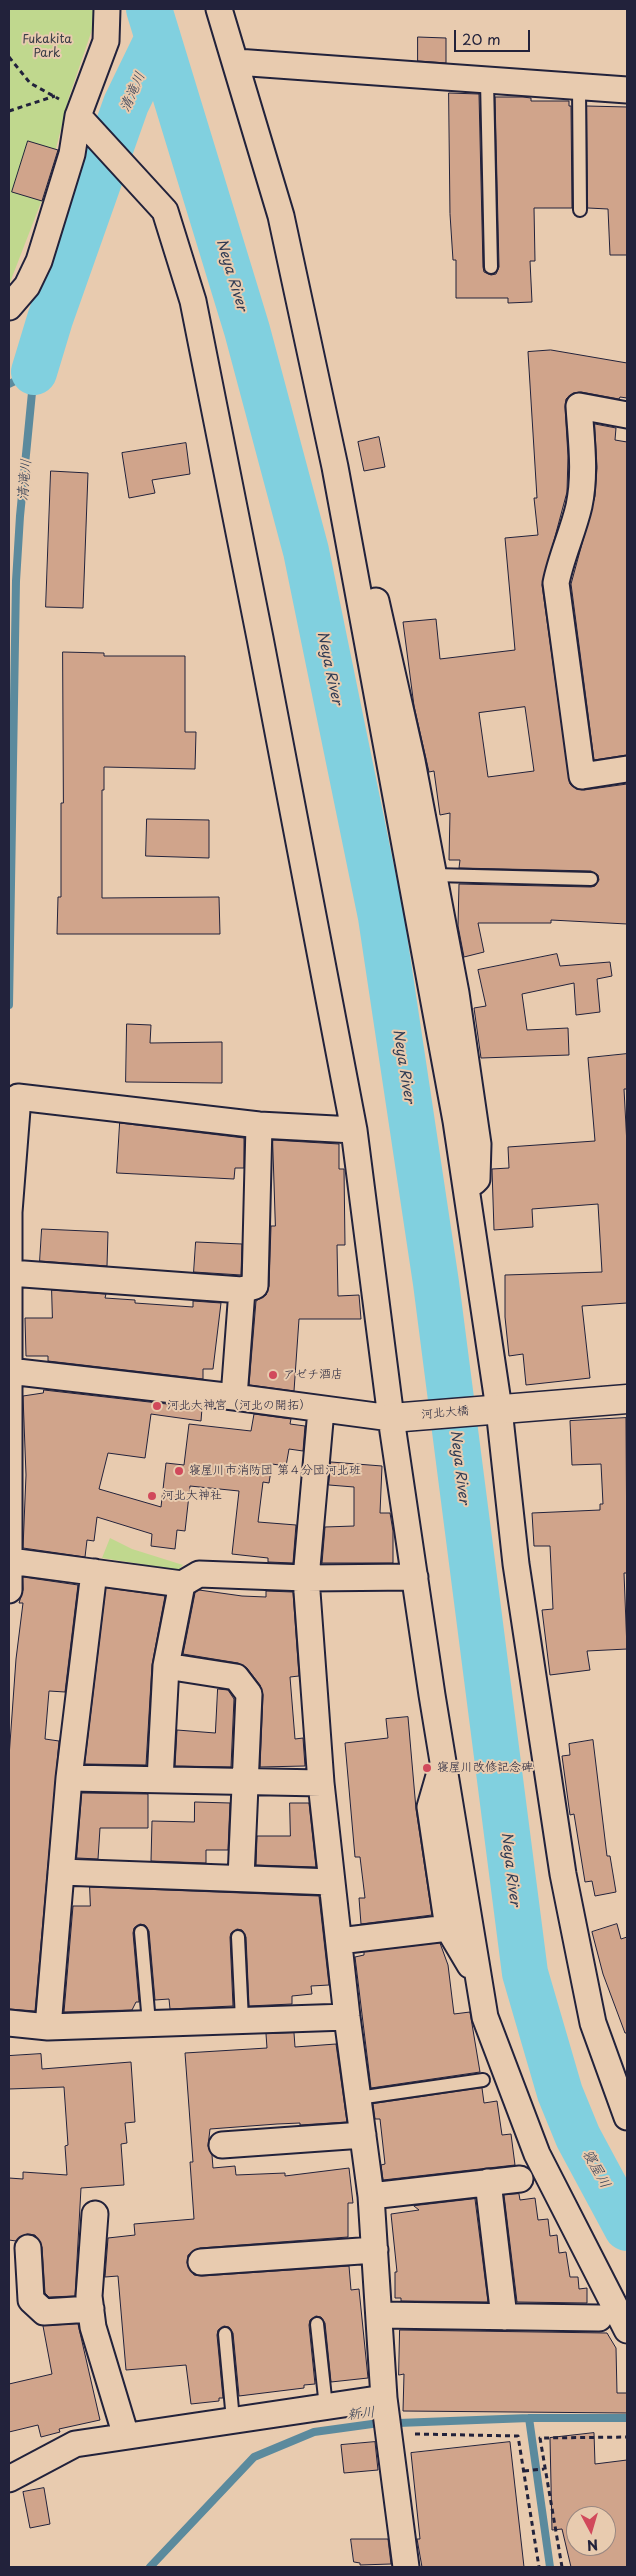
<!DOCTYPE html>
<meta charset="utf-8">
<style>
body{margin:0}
#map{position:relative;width:636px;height:2576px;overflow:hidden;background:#e8cbaf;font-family:"Playpen Sans",sans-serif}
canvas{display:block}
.frame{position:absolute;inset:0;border:10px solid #22223b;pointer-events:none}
.north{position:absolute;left:566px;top:2506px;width:50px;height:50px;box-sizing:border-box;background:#e8cbaf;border:1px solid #998781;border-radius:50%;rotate:174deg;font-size:14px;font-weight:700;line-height:20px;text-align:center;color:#22223b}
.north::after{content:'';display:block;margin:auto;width:18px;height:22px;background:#d1495b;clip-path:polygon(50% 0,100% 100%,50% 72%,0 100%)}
.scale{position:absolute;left:454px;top:30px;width:76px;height:22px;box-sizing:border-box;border:2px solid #22223b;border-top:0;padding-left:6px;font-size:15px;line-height:18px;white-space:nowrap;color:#22223b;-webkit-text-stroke:4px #e8cbaf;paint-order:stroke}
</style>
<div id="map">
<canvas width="636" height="2576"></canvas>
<div class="frame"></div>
<div class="north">N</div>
<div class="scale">20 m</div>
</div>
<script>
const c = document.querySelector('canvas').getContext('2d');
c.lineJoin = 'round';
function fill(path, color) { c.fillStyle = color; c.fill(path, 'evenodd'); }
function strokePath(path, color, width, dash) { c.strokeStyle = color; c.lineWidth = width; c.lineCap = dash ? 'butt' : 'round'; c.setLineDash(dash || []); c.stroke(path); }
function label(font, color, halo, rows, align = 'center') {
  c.font = font + ' "Playpen Sans","Klee One",sans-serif'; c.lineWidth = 4; c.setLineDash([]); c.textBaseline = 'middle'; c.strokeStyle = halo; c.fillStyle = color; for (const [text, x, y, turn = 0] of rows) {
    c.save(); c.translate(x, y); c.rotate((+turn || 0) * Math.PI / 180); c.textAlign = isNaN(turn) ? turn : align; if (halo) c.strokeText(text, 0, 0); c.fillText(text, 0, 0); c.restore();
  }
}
fill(new Path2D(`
 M 9,9 L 93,9 L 94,24 L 69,97 L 45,192 L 9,285 Z
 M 110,1538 L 132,1549 L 183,1565 L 178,1570 L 102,1558 Z`), '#c0d88e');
strokePath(new Path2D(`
 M 9,384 L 34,372 L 20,516 L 16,581 L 9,1005
 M 529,2418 L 550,2567
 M 150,2567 L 254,2457 L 314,2432 L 372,2424 L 529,2418 L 627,2418`), '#5b8a9d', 8);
strokePath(new Path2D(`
 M 149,9 L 247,330 L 306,551 L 381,917 L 436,1283 L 525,1973 L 560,2093 L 578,2137 L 627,2228
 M 34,372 L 50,319 L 126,104 L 158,38`), '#81d0df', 46);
const building = new Path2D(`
 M 418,37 L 446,38 L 446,63 L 418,61 Z
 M 449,93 L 479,94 L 483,267 L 484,272 L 491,275 L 496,274 L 499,267 L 495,97 L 523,97 L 531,98 L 531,101 L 569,101 L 569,106 L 571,106 L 572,208 L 534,208 L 535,261 L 530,261 L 532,302 L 508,303 L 508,298 L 456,298 L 456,260 L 453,260 L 450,214 Z
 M 587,106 L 627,107 L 627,255 L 610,255 L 608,209 L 588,208 Z
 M 28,141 L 58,150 L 42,201 L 12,192 Z
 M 551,350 L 627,363 L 627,398 L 620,397 L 619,399 L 581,392 L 573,393 L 566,399 L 565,407 L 568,456 L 567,492 L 542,585 L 570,784 L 576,789 L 584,790 L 627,784 L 627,924 L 551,920 L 551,923 L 478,923 L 484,952 L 464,957 L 458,926 L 459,884 L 591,887 L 595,886 L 599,880 L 598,875 L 591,871 L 459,868 L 460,860 L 449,860 L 450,813 L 440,815 L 434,771 L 429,772 L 414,706 L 403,622 L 436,619 L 440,659 L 515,650 L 505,538 L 538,535 L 534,498 L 537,498 L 528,352 ZM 525,707 L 534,771 L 488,777 L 479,713 Z
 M 595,424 L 616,428 L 615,440 L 627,442 L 627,755 L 594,760 L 571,584 L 595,496 L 597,468 Z
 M 379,437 L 385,467 L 364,471 L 358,442 Z
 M 186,443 L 190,474 L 152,480 L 155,493 L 129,498 L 122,453 Z
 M 51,471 L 88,473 L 83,608 L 46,607 Z
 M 63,652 L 104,653 L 104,656 L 185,656 L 185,732 L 196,732 L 195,769 L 104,767 L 104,790 L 102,790 L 102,898 L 219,897 L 220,934 L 57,934 L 58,897 L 61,897 L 61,803 L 63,803 Z
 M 147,819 L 209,820 L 209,858 L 146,856 Z
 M 557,954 L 560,966 L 610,962 L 612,976 L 597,979 L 600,1012 L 576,1015 L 574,983 L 522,994 L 527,1030 L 568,1028 L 569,1055 L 481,1058 L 474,1008 L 486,1006 L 478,970 Z
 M 127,1024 L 151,1025 L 150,1043 L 222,1042 L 222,1083 L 126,1082 Z
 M 627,1054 L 627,1089 L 624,1089 L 627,1145 L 627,1303 L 582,1306 L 590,1378 L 526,1385 L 523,1354 L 509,1356 L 505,1317 L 505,1275 L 602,1272 L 598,1204 L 532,1209 L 533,1227 L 494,1230 L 492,1169 L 509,1168 L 508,1147 L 595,1141 L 588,1058 Z
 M 120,1123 L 244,1138 L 244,1168 L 235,1168 L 234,1179 L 117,1173 Z
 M 273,1140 L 339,1144 L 339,1169 L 344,1169 L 345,1245 L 337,1245 L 338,1296 L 359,1295 L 361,1319 L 299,1319 L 294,1391 L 249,1385 L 256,1301 L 266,1295 L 269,1286 L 271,1226 L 275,1226 Z
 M 42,1229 L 108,1232 L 107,1266 L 40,1261 Z
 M 196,1242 L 242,1244 L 241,1275 L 194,1272 Z
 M 52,1290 L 106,1294 L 105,1298 L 135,1300 L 135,1303 L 193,1307 L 193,1301 L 221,1303 L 213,1369 L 203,1369 L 203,1379 L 48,1361 L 48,1356 L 26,1356 L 25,1318 L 52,1318 Z
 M 44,1390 L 202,1408 L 201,1421 L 151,1414 L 145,1458 L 108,1453 L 99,1489 L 161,1507 L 166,1463 L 184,1465 L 189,1424 L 251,1431 L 254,1414 L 291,1419 L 290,1424 L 305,1426 L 303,1451 L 289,1449 L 286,1466 L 272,1464 L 269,1483 L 263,1482 L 258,1522 L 296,1525 L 293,1563 L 268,1562 L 268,1558 L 232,1554 L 239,1491 L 190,1486 L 185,1531 L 177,1530 L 175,1549 L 151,1546 L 152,1534 L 97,1517 L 94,1541 L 87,1540 L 85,1557 L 23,1548 L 26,1475 L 23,1396 L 43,1393 Z
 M 626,1418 L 627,1573 L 624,1573 L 627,1649 L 587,1651 L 590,1670 L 550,1675 L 542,1610 L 553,1609 L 550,1546 L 534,1546 L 532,1513 L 600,1510 L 600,1504 L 603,1504 L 601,1464 L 572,1465 L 570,1421 Z
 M 331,1462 L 382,1466 L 380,1513 L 390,1513 L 393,1531 L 393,1563 L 322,1563 L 325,1527 L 354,1526 L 354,1487 L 329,1485 Z
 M 23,1577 L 78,1585 L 65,1692 L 49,1691 L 45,1739 L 59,1741 L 35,2011 L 9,2009 L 9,1757 L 16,1659 L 23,1603 L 19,1603 L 23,1590 Z
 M 106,1588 L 165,1596 L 152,1665 L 146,1765 L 85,1764 Z
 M 199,1590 L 242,1596 L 266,1597 L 266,1591 L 293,1592 L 299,1676 L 290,1677 L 295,1739 L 303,1738 L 305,1766 L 260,1767 L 263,1695 L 260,1685 L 247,1668 L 238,1663 L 183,1654 L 195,1593 Z
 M 218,1689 L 228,1690 L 234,1699 L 231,1767 L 175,1766 L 177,1730 L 215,1733 Z
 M 408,1717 L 416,1809 L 432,1915 L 361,1924 L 359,1898 L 365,1898 L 360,1857 L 355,1857 L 345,1743 L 388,1738 L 386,1719 Z
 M 593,1740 L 607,1856 L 610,1856 L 616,1892 L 595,1896 L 592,1881 L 585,1882 L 574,1814 L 570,1815 L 562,1756 L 570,1755 L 569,1744 Z
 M 82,1793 L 148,1794 L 148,1828 L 100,1828 L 98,1859 L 77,1858 Z
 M 195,1802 L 230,1803 L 228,1850 L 206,1850 L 206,1863 L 151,1861 L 152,1821 L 194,1822 Z
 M 290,1803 L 309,1803 L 316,1867 L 256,1865 L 257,1836 L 290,1836 Z
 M 90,1887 L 319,1896 L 329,1985 L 311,1986 L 312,1994 L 292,1996 L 292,2004 L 249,2006 L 246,1937 L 242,1930 L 237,1929 L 231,1933 L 230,1937 L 233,2006 L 170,2009 L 169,1999 L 155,2000 L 149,1931 L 145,1925 L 140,1924 L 134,1928 L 133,1933 L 139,2002 L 136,2002 L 132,2010 L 64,2012 L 73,1906 L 90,1906 Z
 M 617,1924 L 621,1939 L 627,1937 L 627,2033 L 625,2033 L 603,1974 L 592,1932 Z
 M 440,1943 L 448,1965 L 454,2014 L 470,2012 L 480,2072 L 371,2088 L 355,1957 L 364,1955 L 364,1952 Z
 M 294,2033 L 295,2047 L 336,2044 L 347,2122 L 300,2125 L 300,2123 L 277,2124 L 210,2129 L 208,2146 L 212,2155 L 213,2168 L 235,2166 L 236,2175 L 285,2173 L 285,2176 L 349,2168 L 353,2203 L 348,2203 L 348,2237 L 200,2248 L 188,2255 L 187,2263 L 194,2275 L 202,2276 L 349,2266 L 351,2290 L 359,2289 L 368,2378 L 331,2382 L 325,2323 L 321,2317 L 316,2316 L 310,2320 L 309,2325 L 315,2384 L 304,2385 L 304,2388 L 239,2396 L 233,2333 L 229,2327 L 224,2326 L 218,2330 L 217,2335 L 223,2398 L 219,2398 L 219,2401 L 191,2404 L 186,2365 L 126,2370 L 118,2276 L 105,2277 L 108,2238 L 135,2235 L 134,2224 L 194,2219 L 190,2162 L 193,2162 L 185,2053 L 267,2048 L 266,2034 Z
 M 41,2054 L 42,2069 L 131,2062 L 135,2122 L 125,2123 L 127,2143 L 121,2144 L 124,2185 L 81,2188 L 75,2296 L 49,2297 L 45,2293 L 42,2247 L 35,2235 L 27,2234 L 16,2241 L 9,2240 L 9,2178 L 23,2179 L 23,2172 L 67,2175 L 65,2146 L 68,2145 L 64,2087 L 9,2089 L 9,2056 Z
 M 482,2088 L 484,2103 L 497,2101 L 502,2135 L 511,2134 L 515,2165 L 383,2180 L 381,2165 L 385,2164 L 380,2119 L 375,2119 L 373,2104 Z
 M 519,2194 L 520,2200 L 535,2198 L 538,2220 L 548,2219 L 550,2236 L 557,2235 L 559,2253 L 566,2252 L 570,2277 L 578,2277 L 579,2289 L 587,2288 L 587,2303 L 517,2302 L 504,2195 Z
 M 475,2199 L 488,2302 L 401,2301 L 401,2298 L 395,2298 L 395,2272 L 397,2272 L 391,2214 L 419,2210 L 414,2206 Z
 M 78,2324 L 100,2420 L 59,2429 L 60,2432 L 41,2437 L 38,2425 L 9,2432 L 9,2384 L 52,2374 L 43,2326 Z
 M 400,2330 L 607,2333 L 616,2348 L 617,2393 L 627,2393 L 627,2413 L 403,2411 L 404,2374 L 399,2375 Z
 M 594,2433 L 595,2464 L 627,2460 L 627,2567 L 571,2567 L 562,2529 L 552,2530 L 550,2438 ZM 576,2516 L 606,2516 L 606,2546 L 576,2546 Z
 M 375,2442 L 378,2470 L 344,2473 L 341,2445 Z
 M 510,2442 L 524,2567 L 422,2567 L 417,2539 L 420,2539 L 411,2453 Z
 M 44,2488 L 50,2524 L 30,2528 L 23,2492 Z
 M 351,2539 L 388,2539 L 391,2564 L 360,2565 L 360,2563 L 354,2562 Z`);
fill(building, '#d0a48b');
strokePath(building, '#22223b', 1);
const service = new Path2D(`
 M 487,81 L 491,267
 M 579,87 L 580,210
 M 434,875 L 591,879
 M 141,1932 L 149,2023
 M 238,1937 L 242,2020
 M 358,2098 L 483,2080
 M 317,2324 L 326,2407
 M 225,2334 L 233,2420`);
const minor = new Path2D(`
 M 219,9 L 281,216 L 335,467 L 456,1121 L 499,1409 L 516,1564 L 563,1874 L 593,2023 L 627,2117
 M 236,62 L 627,90
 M 78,116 L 165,211 L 193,301 L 260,638 L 354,1130 L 391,1418 L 432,1695 L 485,2017 L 537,2154 L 627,2330
 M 9,307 L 27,286 L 39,261 L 72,154 L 78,116 L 106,41 L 107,9
 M 627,415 L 579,406 C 581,439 586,473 579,506 C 573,532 561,557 556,583 L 582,776 L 627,769
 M 376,601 L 412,761 L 456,993 L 478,1144 L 477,1179 L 474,1182
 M 10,1273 L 242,1290
 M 9,1371 L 234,1397 L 391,1418
 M 234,1397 L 242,1290 L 255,1286 L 259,1125
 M 321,1410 L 306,1578 L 321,1783 L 347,2017 L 371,2196 L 384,2398 L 406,2567
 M 10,1561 L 182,1584 L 199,1574 L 306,1578 L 415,1577
 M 9,1590 L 9,1212 L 18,1097 L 259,1125 L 354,1130
 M 166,1666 L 236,1677 L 249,1694 L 241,1878
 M 441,1769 L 430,1807 L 448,1928 L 470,1965
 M 69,1778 L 321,1783
 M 160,1780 L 166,1666 L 182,1584
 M 61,1872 L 332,1882
 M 339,1941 L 448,1928
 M 9,2023 L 48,2027 L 347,2017
 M 48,2027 L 69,1778 L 94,1572
 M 222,2145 L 363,2135
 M 488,2182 L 504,2317
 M 371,2196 L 520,2179
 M 95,2214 L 89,2296 L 93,2327 L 126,2436
 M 28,2248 L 31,2300 L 44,2312 L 91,2309
 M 201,2262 L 375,2250
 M 379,2315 L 599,2318
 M 9,2479 L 75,2444 L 384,2398`);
const tertiary = new Path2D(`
 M 391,1418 L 627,1399`);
strokePath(service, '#22223b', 16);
strokePath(minor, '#22223b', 29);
strokePath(tertiary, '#22223b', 31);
strokePath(new Path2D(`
 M 9,57 L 30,83 L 59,99
 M 9,111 L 55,96
 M 415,2434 L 518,2436 L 539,2567
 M 524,2471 L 544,2469
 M 562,2567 L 540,2438 L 627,2437`), '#22223b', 3, [5, 4]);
strokePath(service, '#e8cbaf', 12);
strokePath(minor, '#e8cbaf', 25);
strokePath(tertiary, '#e8cbaf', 28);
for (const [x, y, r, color] of [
 [273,1375,5,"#d1495b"],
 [157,1406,5,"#d1495b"],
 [179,1471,5,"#d1495b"],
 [152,1496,5,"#d1495b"],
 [427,1768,5,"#d1495b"]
]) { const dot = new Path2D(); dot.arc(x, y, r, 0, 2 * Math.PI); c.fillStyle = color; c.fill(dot); strokePath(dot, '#e8cbaf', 2); }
label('12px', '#3a3d47', '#e8cbaf', [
 ["Fukakita",47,40],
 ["Park",47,54]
]);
label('12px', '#22223b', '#e8cbaf', [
 ["アゼチ酒店",283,1375],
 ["河北大神宮（河北の開拓）",167,1406],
 ["寝屋川市消防団 第４分団河北班",189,1471],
 ["河北大神社",162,1496],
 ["寝屋川改修記念碑",437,1768]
], 'left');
label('12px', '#22223b', '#e8cbaf', [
 ["河北大橋",445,1413,-5]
]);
label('italic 14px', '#303c54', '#e8cbaf', [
 ["清滝川",133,92,-66],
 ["Neya River",231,275,73],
 ["清滝川",25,480,-85],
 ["Neya River",329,668,78],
 ["Neya River",403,1066,81],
 ["Neya River",459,1467,83],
 ["Neya River",510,1869,83],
 ["寝屋川",596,2169,61],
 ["新川",361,2414,-6]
]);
</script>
